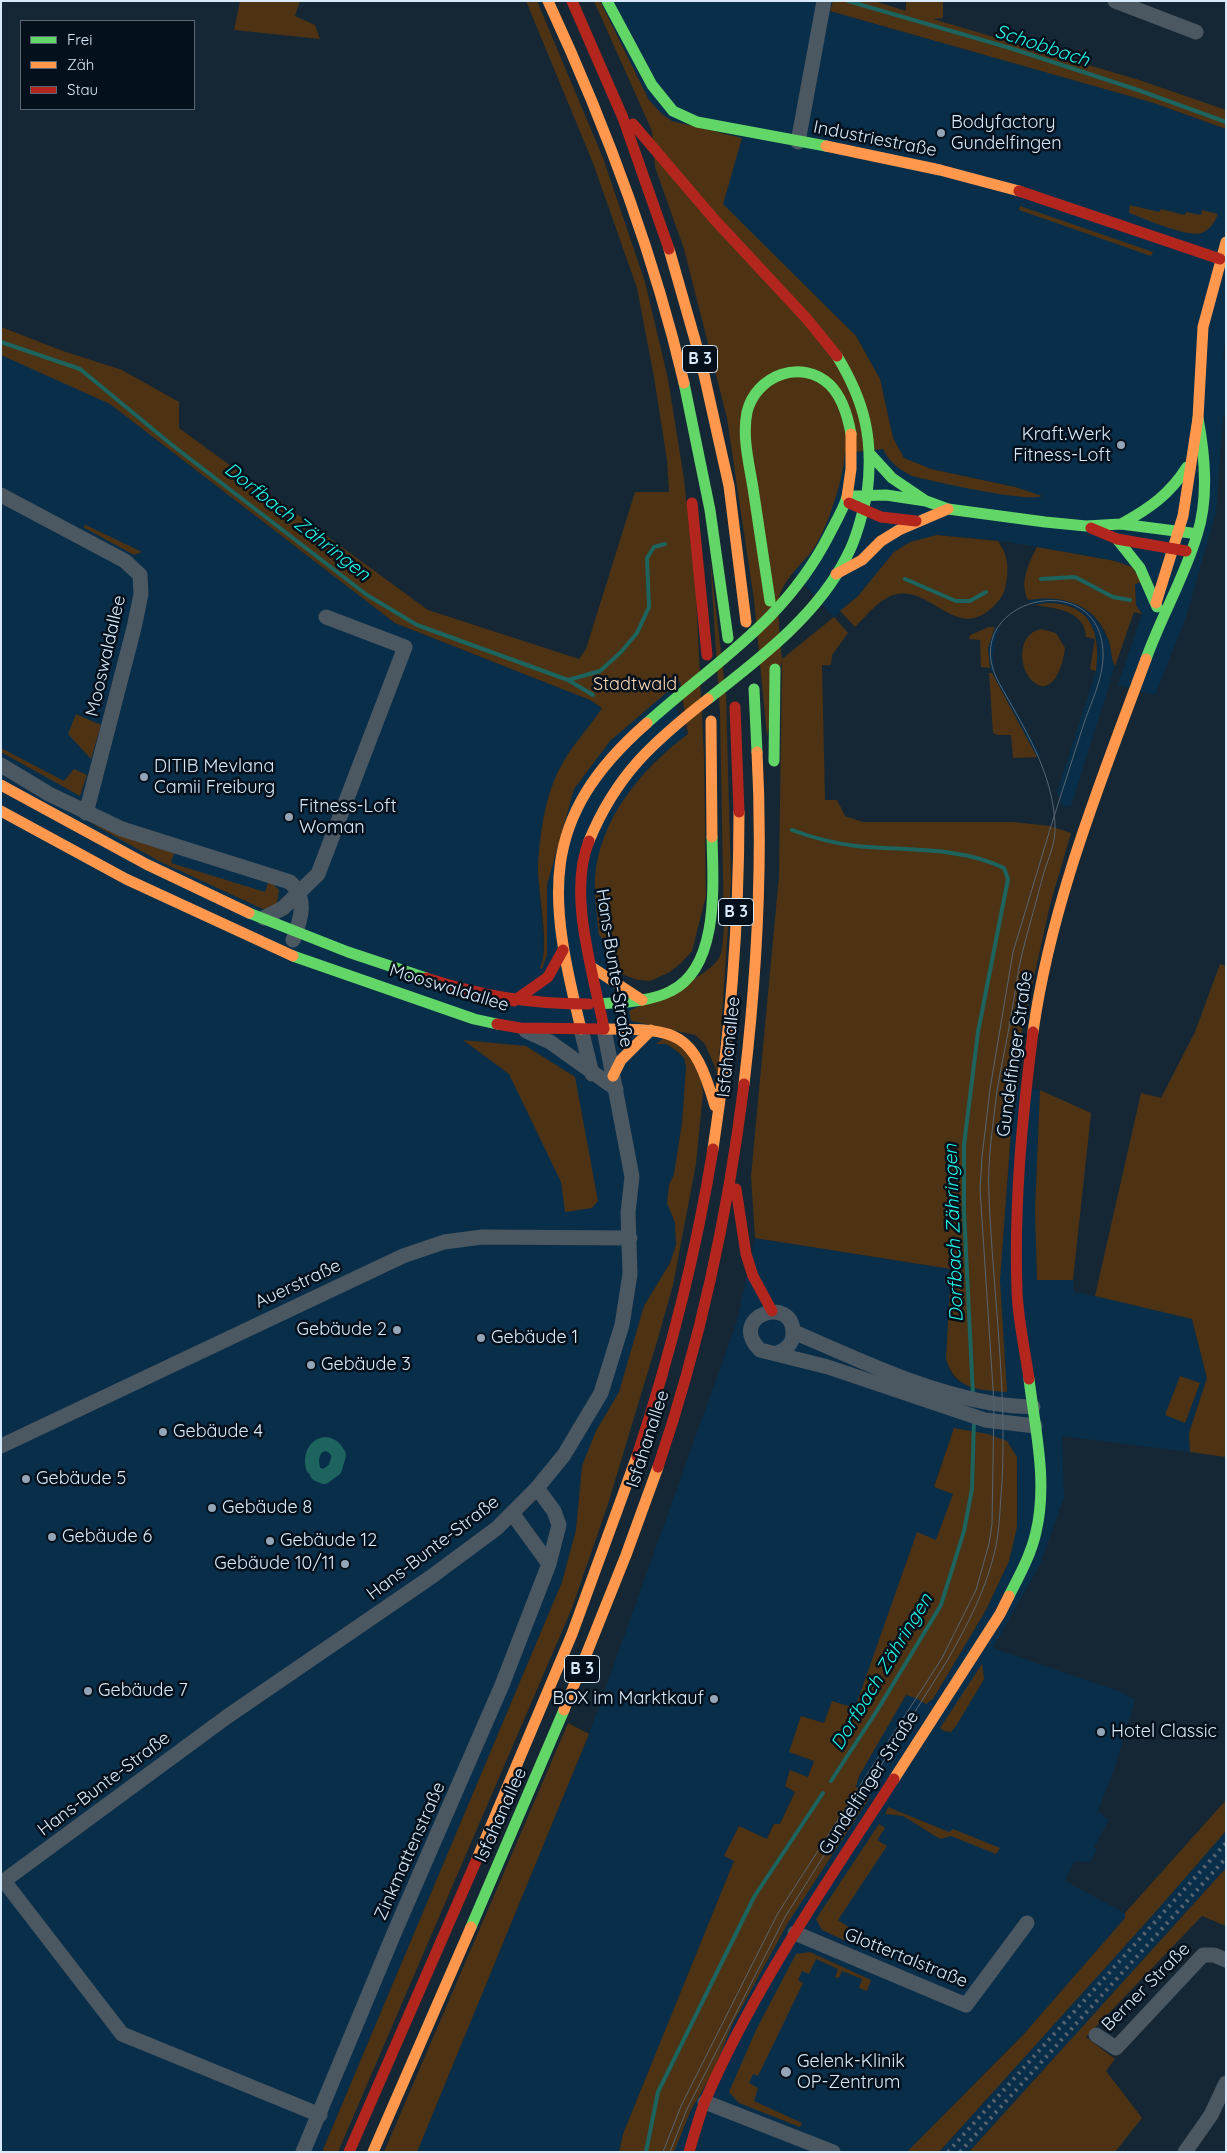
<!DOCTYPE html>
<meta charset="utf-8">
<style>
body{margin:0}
#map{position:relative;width:1227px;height:2153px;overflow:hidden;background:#152734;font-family:Quicksand,sans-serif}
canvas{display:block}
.frame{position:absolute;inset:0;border:2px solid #d8eafa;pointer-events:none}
.legend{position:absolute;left:20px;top:20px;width:175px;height:90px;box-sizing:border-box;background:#04101b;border:1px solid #596774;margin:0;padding:6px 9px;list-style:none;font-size:15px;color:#d8eafa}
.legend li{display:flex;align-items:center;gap:10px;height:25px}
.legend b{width:25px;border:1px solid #596774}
</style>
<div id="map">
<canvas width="1227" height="2153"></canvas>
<div class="frame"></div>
<ul class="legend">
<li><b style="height:6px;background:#63d668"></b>Frei</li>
<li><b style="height:6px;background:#ff974d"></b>Zäh</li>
<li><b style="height:6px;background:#b3261e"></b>Stau</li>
</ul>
</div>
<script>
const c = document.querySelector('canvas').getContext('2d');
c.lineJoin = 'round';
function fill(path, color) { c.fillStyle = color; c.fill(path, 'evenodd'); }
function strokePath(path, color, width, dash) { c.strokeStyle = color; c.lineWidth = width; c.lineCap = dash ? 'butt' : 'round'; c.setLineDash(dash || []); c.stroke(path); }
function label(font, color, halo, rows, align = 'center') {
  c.font = font + ' Quicksand,sans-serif'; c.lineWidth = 5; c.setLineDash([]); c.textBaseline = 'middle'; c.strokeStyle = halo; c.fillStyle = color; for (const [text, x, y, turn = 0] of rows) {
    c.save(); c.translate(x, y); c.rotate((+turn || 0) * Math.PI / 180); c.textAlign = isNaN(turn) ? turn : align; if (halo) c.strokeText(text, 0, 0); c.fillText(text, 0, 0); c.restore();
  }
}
fill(new Path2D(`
 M 600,1 L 833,1 L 830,11 L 1154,103 L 1226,129 L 1226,338 L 1223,356 L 1226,363 L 1226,414 L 1223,416 L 1216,512 L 1186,617 L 1155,695 L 1118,685 L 1142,614 L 1136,605 L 1135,584 L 1142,582 L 1116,561 L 1003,541 L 937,535 L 894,552 L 858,596 L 834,617 L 793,573 L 814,549 L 844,453 L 884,449 L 912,476 L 1018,496 L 1015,487 L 931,469 L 904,458 L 893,438 L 880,379 L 856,336 L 722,204 L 742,138 L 672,121 L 662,114 L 649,100 Z
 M 3,354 L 110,404 L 395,623 L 590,700 L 603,709 L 560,767 L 549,795 L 538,865 L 543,945 L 543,959 L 540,967 L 547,955 L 547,885 L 574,789 L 610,741 L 670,689 L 686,736 L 653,762 L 622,802 L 598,859 L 595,891 L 611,937 L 618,973 L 667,1044 L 684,1058 L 686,1067 L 682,1123 L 674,1174 L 669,1185 L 668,1203 L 675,1223 L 676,1245 L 670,1263 L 644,1306 L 619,1392 L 596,1431 L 582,1466 L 576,1530 L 562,1582 L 322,2152 L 1,2152 L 1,355 Z
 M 1048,597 L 1077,603 L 1095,617 L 1108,639 L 1115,666 L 1071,806 L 1066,807 L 1061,804 L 1057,792 L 1096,671 L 1098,646 L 1091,623 L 1078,610 L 1071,606 L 1056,603 L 1034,605 L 1028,600 Z
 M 995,627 L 1000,630 L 997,634 L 993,655 L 995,672 L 1041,756 L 1037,757 L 990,668 L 988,648 Z
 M 1046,825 L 1063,830 L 1027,958 L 1003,1091 L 994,1185 L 1000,1276 L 1015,1087 L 1040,1090 L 1035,1210 L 1037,1280 L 1073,1280 L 1074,1292 L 1111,1299 L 1192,1319 L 1207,1378 L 1189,1433 L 1190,1452 L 1062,1436 L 1064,1498 L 1040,1564 L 993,1648 L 1121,1692 L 1135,1700 L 1116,1764 L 1098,1811 L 1109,1820 L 1094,1847 L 1097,1850 L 1090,1862 L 1074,1862 L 1065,1881 L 1125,1913 L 1126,1917 L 1023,2035 L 907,2152 L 656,2152 L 664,2119 L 690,2059 L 769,1906 L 802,1852 L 841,1809 L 855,1787 L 859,1776 L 906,1695 L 908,1696 L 955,1612 L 973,1565 L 983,1521 L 988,1435 L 954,1428 L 934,1486 L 953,1494 L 936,1540 L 917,1533 L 855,1709 L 832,1701 L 824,1723 L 801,1716 L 789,1752 L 814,1761 L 808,1777 L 790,1771 L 785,1786 L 795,1792 L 780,1824 L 773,1824 L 752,1870 L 734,1861 L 623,2134 L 619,2152 L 417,2152 L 589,1734 L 737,1321 L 755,1238 L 951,1269 L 946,1359 L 950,1372 L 957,1381 L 989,1390 L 974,1182 L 984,1089 L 1008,953 L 1027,879 ZM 1008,1442 L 1017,1457 L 1018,1506 L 1017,1527 L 1009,1561 L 986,1610 L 933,1699 L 927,1703 L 976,1624 L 983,1610 L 996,1572 L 1006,1523 Z
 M 1226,1831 L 1226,1868 L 969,2152 L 939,2152 L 1151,1917 Z`), '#092e4a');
fill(new Path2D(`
 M 240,1 L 300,1 L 295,16 L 315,25 L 320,39 L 234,30 Z
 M 526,1 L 537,1 L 603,158 L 645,282 L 668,379 L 684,479 L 696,596 L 704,757 L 706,896 L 692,951 L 681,963 L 670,972 L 650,981 L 638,980 L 618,973 L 611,938 L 602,938 L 599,935 C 597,916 594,896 595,877 C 600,818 642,768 688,734 L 680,681 L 610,741 L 574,789 L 547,885 L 547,955 L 542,969 L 540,968 C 551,947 537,890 538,865 C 540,833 545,796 560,768 C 571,746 589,728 602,708 L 590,700 L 395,623 L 110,404 L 1,355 L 1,327 L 63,351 L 122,370 L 179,402 L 179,428 L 428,610 L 579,659 L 586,649 L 635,492 L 669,492 L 667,460 L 654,377 L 637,288 L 593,163 Z
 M 594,1 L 600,1 L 649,100 L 662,114 L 672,121 L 742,138 L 723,204 L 856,336 L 880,379 L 893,438 L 904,458 L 931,469 L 1015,487 L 1042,496 C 1029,503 931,481 912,476 C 900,470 888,461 883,449 L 845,453 C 844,477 827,531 812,551 C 802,564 786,577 780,594 C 776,604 781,646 782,659 L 834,617 L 848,633 L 832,655 L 831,665 L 822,665 L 825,800 L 837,800 L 845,816 L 863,822 L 1013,822 L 1050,826 L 1071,833 L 1050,905 L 1021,1035 L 1013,1103 L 1000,1281 L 1007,1392 C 978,1390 956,1390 946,1359 L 951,1269 L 755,1238 L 751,1176 L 779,876 L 782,660 L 767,737 L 754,600 L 727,418 L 684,249 L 655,167 L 652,131 Z
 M 833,1 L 874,1 L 906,11 L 906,1 L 943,1 L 943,18 L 933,19 L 1139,80 L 1226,110 L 1226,129 L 1154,103 L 830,11 Z
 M 1130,205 L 1159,212 L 1161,209 L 1185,215 L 1186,212 L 1201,215 L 1202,210 L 1218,214 C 1215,221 1211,228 1204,232 C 1191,240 1144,218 1129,213 Z
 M 1020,206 L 1153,252 L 1151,256 L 1019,210 Z
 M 86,525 L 90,527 L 142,552 L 134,555 L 83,527 Z
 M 937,535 L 998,541 C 1001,546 1005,552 1006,558 C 1009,568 1007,591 1000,599 C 960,649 935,587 897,594 C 881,597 866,616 855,627 L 840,611 L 858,596 L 894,552 L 910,542 Z
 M 1037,547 L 1115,561 L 1132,567 L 1143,582 L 1135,584 L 1136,605 L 1142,614 L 1134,612 L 1115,666 C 1112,662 1111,649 1109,641 C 1096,604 1064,594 1028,600 C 1019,582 1029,563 1037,547 Z
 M 710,558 L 726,696 L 731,881 L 718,1074 L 705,1044 L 695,1035 L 631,1021 L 629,1011 C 652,1000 710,977 720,956 C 723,949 723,937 724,929 L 720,713 Z
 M 1047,603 C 1091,603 1101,632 1096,671 L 1090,669 L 1095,639 L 1086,637 C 1085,610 1054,608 1034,605 Z
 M 989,627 L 995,627 L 988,648 L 990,668 L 981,667 L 980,640 L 969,639 L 970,635 Z
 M 1041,629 L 1056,633 L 1065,648 C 1064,661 1054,697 1035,683 C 1018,671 1016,634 1041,629 Z
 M 989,673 L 992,673 L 1037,757 L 1013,758 L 1011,735 L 998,735 L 993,733 Z
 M 76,714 L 101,725 L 91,759 L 68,734 Z
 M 1,748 L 64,781 L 74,769 L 87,775 L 80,796 L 1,752 Z
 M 89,822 L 131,839 L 174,853 L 171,863 L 265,892 L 269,880 L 279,890 L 277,904 L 265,910 L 161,862 Z
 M 1220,964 L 1226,966 L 1226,1457 L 1190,1452 L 1189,1433 L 1207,1378 L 1192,1319 L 1095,1296 L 1141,1093 L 1161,1098 L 1195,1032 Z
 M 664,1038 L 673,1041 L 686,1050 L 695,1062 L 701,1077 L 703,1092 L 696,1164 L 673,1285 L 658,1338 L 608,1504 L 572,1608 L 338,2152 L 322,2152 L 562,1582 L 576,1530 L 582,1466 L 596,1431 L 619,1392 L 644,1306 L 670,1263 L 676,1245 L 675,1223 L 667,1203 L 669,1185 L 674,1174 L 682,1123 L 686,1067 L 684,1058 L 678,1052 L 667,1044 L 656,1044 Z
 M 463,1040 L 526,1046 L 575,1077 L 598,1201 L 592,1208 L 565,1212 L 561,1182 L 509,1074 Z
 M 1040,1090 L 1091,1113 L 1073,1280 L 1037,1280 L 1035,1210 Z
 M 1180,1376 L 1200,1383 L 1185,1423 L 1165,1415 Z
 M 954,1428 L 988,1434 L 1007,1441 L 1017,1457 L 1017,1527 L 1009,1561 L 986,1610 L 933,1699 L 926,1704 L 916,1698 L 906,1695 L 859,1776 L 856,1787 L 870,1797 L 789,1921 L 732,2025 L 712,2074 L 691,2110 L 674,2152 L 619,2152 L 623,2134 L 734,1861 L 724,1856 L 739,1826 L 767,1839 L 774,1824 L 780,1824 L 795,1792 L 785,1786 L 790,1770 L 808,1777 L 814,1761 L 789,1752 L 801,1716 L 824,1723 L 832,1701 L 855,1708 L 917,1532 L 936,1540 L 953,1494 L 934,1487 Z
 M 982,1664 L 984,1679 L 956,1726 L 951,1732 L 944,1731 L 940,1728 Z
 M 568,1723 L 589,1734 L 417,2152 L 384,2152 Z
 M 1226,1800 L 1226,1831 L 1151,1917 L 939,2152 L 907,2152 L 1023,2035 L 1125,1918 L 1125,1913 Z
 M 888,1807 L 949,1832 L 953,1829 L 1000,1848 L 996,1854 L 951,1836 L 940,1839 L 903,1816 L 885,1814 Z
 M 879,1824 L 885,1828 L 877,1840 L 887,1846 L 838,1920 L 856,1932 L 850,1943 L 822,1930 L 816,1919 Z
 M 1226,1868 L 1226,1926 L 1202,1916 L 1086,2037 L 1115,2059 L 1106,2071 L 1142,2118 L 1115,2152 L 969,2152 Z
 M 810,1952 L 871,1980 L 867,1991 L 859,1988 L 862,1979 L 842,1971 L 839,1978 L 835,1977 L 838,1969 L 816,1959 L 809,1974 L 802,1971 L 798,1980 L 803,1983 L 758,2076 L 753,2074 L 749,2083 L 758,2088 L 754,2101 L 802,2123 L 800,2127 L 739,2103 L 729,2092 L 757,2028 L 796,1954 Z`), '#4d3314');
strokePath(new Path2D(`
 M 848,1 L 1010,48 L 1138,90 L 1226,122
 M 1,342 L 80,369 L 172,445 L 367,595 L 417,625 L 568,680 L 593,695
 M 905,579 L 956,601 L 970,601 L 986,592
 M 1041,579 L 1075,577 L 1113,597 L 1130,600
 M 568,680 L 600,671 L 621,652 L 637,633 L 649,607 L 647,558 L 654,547 L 665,544
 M 792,830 C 813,838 833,843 856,846 C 905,851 959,846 1004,868 L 1008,879 L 978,1032 L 964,1145 L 964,1211 L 973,1395
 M 831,1781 L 878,1709 L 941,1605 L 964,1531 L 972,1489 L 974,1420
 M 646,2152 L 658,2092 L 754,1897 L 823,1793`), '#1d635e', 4);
strokePath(new Path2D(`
 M 313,1468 C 307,1448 328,1433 339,1455 L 335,1469 L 324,1477 L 317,1474`), '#1d635e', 14);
strokePath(new Path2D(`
 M 1115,1 L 1196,32
 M 798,142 L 824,1
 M 1,495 L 125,561 L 140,575 L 141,594 L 134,628 L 86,813
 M 1,765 L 49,794 L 122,829 L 290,882 C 308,899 301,919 293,940
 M 264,918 L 283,908 L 318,874 L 405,647 L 326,617
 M 581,1029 L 592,1074
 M 526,1031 L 550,1042 L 616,1089
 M 794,1332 C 857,1359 922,1391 991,1403 C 1005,1406 1019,1406 1033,1407
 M 777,1353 C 786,1350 793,1343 793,1334 C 794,1293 726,1316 760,1350 L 828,1367 L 985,1420 L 1035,1426
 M 1,1446 L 403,1256 L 444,1242 L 482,1237 L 630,1238
 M 512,1513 L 549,1564
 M 4,1881 L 122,2034 L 320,2115
 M 1,1883 L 228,1716 L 431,1577 L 497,1528 L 537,1488 L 564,1455 L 601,1393 L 622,1325 L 630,1274 L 628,1212 L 632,1177 L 604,1029
 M 795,1933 L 966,2005 L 1027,1923
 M 1096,2035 L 1116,2048 L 1203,1955 L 1214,1955 L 1226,1960
 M 705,2102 L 833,2152
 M 303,2152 L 395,1931 L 502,1685 L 549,1564 L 559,1525 L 554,1511 L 537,1488
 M 1185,2152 L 1211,2115 L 1226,2083`), '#4b5761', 15);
strokePath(new Path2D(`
 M 607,1 L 652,85 L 673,111 L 697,122 L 826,146
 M 837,356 C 865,402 874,440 867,494
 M 684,383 L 710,510 L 728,638
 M 870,454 L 892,478 L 926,501
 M 854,496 L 886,495 L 926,501 L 948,509 L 1045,522 L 1086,526 L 1121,524 L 1191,533
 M 1121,524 C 1149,509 1170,494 1187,467
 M 1117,539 L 1140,568 L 1157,607
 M 770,601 C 764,563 759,526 753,488 C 749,463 742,437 747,412 C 756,375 802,358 830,385 C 843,398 848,417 851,434
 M 1146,659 C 1161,617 1184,578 1197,535 C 1209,498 1205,456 1198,418
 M 754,689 L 757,752
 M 708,699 C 759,659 818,615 847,556 C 857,537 862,515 867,494
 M 647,723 C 716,661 785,621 829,535 C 835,523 843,510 847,497
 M 774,761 L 775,669
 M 249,913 L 348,952 L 426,978
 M 293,956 L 474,1019 L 497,1024
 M 600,1004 C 623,1002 650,1002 671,991 C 720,967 713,883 712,837
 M 1009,1596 C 1019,1576 1031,1555 1036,1532 C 1048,1482 1035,1429 1029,1379
 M 471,1927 L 564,1710`), '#63d668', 11);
strokePath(new Path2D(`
 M 548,1 C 605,124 653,251 684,383
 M 826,146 L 940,170 L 1019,191
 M 669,249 L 701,361 L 729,486 L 746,622
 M 847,497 L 851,469 L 851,434
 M 836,574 L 862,560 L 881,541 L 899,530 L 948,509
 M 1156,603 L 1183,516 L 1198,418 L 1203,327 L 1226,242
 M 711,721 L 712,837
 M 1,785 L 146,864 L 249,913
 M 1,811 L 126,879 L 293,956
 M 589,841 C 616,775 653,742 708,699
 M 593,968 L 642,1000
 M 581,1029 C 549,898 536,820 647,723
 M 604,1029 C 679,1029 693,1031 715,1106
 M 1033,1032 C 1051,903 1101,781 1146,659
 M 613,1076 L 621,1060 L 651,1030
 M 744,1084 C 757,974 763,863 757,752
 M 713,1149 C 730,1037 739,925 739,812
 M 564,1710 L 626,1555 L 658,1467
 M 894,1779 L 1000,1614 L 1009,1596
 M 477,1859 L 572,1634 L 637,1456
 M 373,2152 L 471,1927`), '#ff974d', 11);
strokePath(new Path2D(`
 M 572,1 L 623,118 L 669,249
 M 633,124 L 714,219 L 807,319 L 837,356
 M 1019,191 L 1220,259
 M 692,503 L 707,655
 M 849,503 L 881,517 L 916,521
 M 1091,528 L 1117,539 L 1186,551
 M 735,707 L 739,812
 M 426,978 C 482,996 530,1004 589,1004
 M 514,1001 L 548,977 L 563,950
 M 497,1024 L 520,1028 L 604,1029 C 594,974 567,895 589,841
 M 736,1189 L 746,1254 L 753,1276 L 772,1311
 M 1029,1379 C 1025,1350 1018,1320 1017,1291 C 1014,1204 1022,1118 1033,1032
 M 637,1456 C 670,1356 696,1253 713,1149
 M 658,1467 C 700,1343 728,1214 744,1084
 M 349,2152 L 477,1859
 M 689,2152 C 694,2135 699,2117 705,2101 C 754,1987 827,1883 894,1779`), '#b3261e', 11);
strokePath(new Path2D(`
 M 663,2152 L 681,2106 L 778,1913 L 942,1658 L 976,1590 L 989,1544 L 992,1524 L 994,1404 L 980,1189 L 982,1157 L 990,1089 L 1013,952 L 1051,826 C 1062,791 1074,755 1085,720 C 1092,701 1102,679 1103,659 C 1107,561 953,598 999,683 C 1024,728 1053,772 1055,825 C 1056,842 1049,857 1044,872 C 1037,899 1029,926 1022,954 C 1017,974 1015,995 1011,1016 C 1007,1041 1001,1066 997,1091 C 993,1125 987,1162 989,1196 C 993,1292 1007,1387 1002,1483 C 1000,1504 1000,1525 996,1546 C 987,1588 968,1624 947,1661 L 785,1917 L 687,2109 L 670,2152`), '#586570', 1);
strokePath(new Path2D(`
 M 948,2152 L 1226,1843
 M 960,2152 L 1226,1858`), '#586570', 4, [2.5, 5]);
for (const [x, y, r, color] of [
 [941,133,5,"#94a6b5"],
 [1121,445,5,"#94a6b5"],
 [144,777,5,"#94a6b5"],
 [289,817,5,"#94a6b5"],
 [397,1330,5,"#94a6b5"],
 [481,1338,5,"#94a6b5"],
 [311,1365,5,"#94a6b5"],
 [163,1432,5,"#94a6b5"],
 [26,1479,5,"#94a6b5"],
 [212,1508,5,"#94a6b5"],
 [52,1537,5,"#94a6b5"],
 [270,1541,5,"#94a6b5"],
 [345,1564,5,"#94a6b5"],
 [88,1691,5,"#94a6b5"],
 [714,1699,5,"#94a6b5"],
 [1101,1732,5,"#94a6b5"],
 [786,2072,6,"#94a6b5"]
]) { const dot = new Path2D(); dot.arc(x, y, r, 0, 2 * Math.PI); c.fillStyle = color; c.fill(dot); strokePath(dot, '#04101b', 2); }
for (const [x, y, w] of [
 [700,359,35],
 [736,912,35],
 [582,1669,35]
]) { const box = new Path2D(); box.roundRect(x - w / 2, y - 13.5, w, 27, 4); c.fillStyle = '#04101b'; c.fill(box); strokePath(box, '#d8eafa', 1); }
label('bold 16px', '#d8eafa', null, [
 ["B 3",700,359],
 ["B 3",736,912],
 ["B 3",582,1669]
]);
label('18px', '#d8eafa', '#04101b', [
 ["Bodyfactory",951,123],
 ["Gundelfingen",951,144],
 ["Kraft.Werk",1111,435,"right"],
 ["Fitness-Loft",1111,456,"right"],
 ["DITIB Mevlana",154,767],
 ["Camii Freiburg",154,788],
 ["Fitness-Loft",299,807],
 ["Woman",299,828],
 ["Gebäude 2",387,1330,"right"],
 ["Gebäude 1",491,1338],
 ["Gebäude 3",321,1365],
 ["Gebäude 4",173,1432],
 ["Gebäude 5",36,1479],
 ["Gebäude 8",222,1508],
 ["Gebäude 6",62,1537],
 ["Gebäude 12",280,1541],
 ["Gebäude 10/11",335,1564,"right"],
 ["Gebäude 7",98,1691],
 ["BOX im Marktkauf",704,1699,"right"],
 ["Hotel Classic",1111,1732],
 ["Gelenk-Klinik",797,2062],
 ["OP-Zentrum",797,2083]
], 'left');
label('18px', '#d8eafa', '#04101b', [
 ["Industriestraße",875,139,11],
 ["Mooswaldallee",106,656,-77],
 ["Hans-Bunte-Straße",614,968,81],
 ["Mooswaldallee",449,988,17],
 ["Isfahanallee",729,1047,-84],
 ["Gundelfinger Straße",1015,1054,-82],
 ["Auerstraße",298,1284,-25],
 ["Isfahanallee",648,1439,-72],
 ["Hans-Bunte-Straße",433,1548,-37],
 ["Gundelfinger Straße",869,1783,-57],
 ["Hans-Bunte-Straße",104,1784,-37],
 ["Isfahanallee",501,1815,-66],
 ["Zinkmattenstraße",410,1851,-66],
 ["Glottertalstraße",906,1958,22],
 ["Berner Straße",1146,1987,-45]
]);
label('18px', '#fcd9b6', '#04101b', [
 ["Stadtwald",635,685]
]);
label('italic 19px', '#20f7e7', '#04101b', [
 ["Schobbach",1042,46,18],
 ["Dorfbach Zähringen",297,522,38],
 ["Dorfbach Zähringen",954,1233,-92],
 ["Dorfbach Zähringen",882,1672,-59]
]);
</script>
